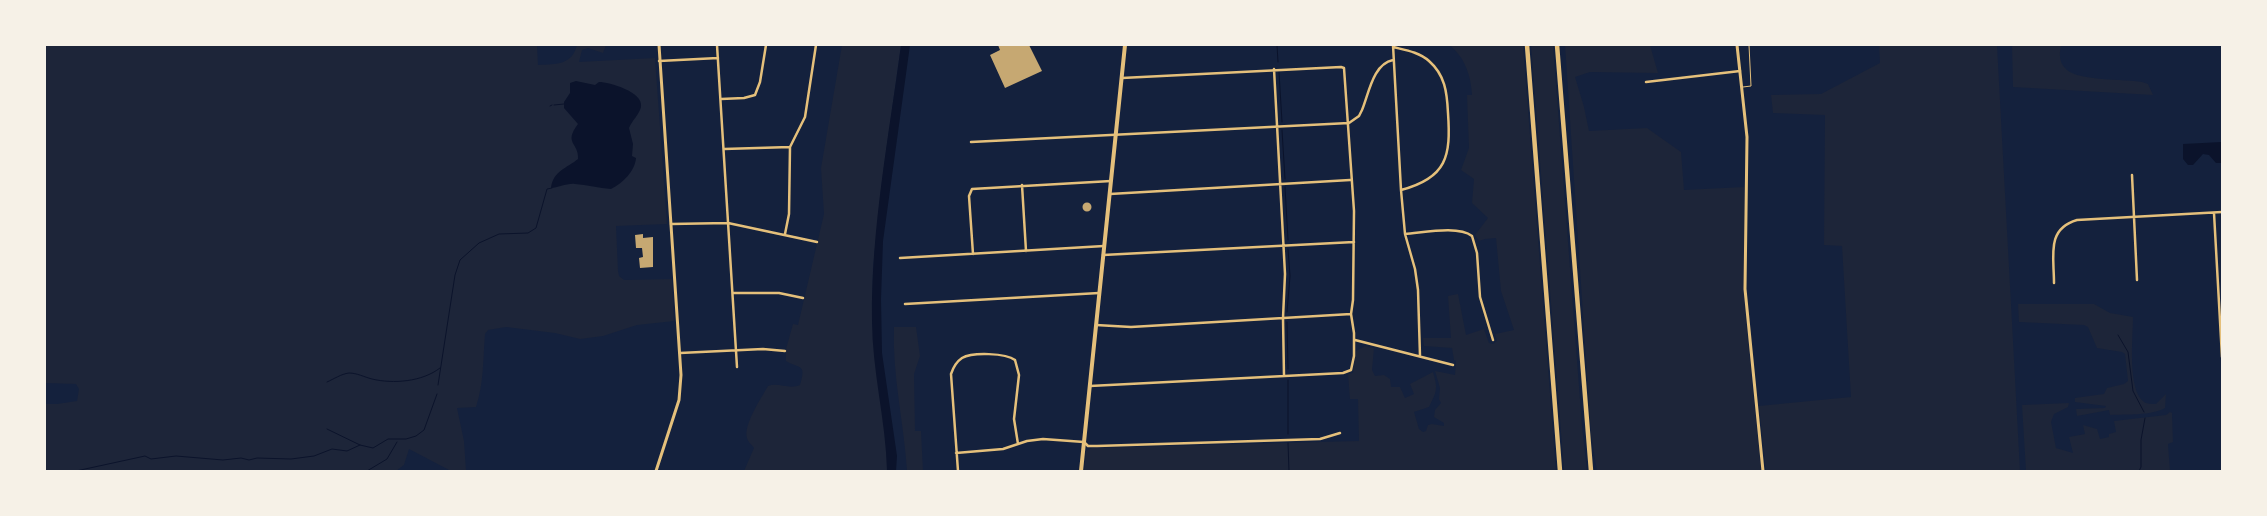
<!DOCTYPE html>
<style>
body{margin:0}
#map{position:relative;width:2267px;height:516px;overflow:hidden;background:#14213d;font-family:Figtree,sans-serif}
canvas{display:block}
.frame{position:absolute;inset:0;border:46px solid #f6f1e7;pointer-events:none}
</style>
<div id="map">
<canvas width="2267" height="516"></canvas>
<div class="frame"></div>
</div>
<script>
const c = document.querySelector('canvas').getContext('2d');
c.lineJoin = 'round';
function fill(path, color) { c.fillStyle = color; c.fill(path, 'evenodd'); }
function strokePath(path, color, width, dash) { c.strokeStyle = color; c.lineWidth = width; c.lineCap = dash ? 'butt' : 'round'; c.setLineDash(dash || []); c.stroke(path); }
fill(new Path2D(`
 M 45,45 L 537,45 L 538,65 C 557,64 572,65 577,45 L 606,45 L 603,53 L 588,48 L 582,50 L 579,62 L 655,58 L 667,224 L 616,226 L 618,271 L 619,276 L 624,280 L 672,279 L 674,321 L 637,325 L 603,336 L 580,339 L 555,333 L 506,327 L 488,330 L 485,334 C 483,359 484,383 476,407 L 457,408 L 464,441 L 466,471 L 451,471 L 409,449 L 404,465 L 396,471 L 45,471 L 45,404 L 57,404 L 77,401 L 79,389 L 76,384 L 45,383 Z
 M 842,45 L 901,45 L 882,181 L 873,268 L 872,321 L 887,447 L 887,471 L 744,471 L 754,448 C 752,445 748,442 747,438 C 743,425 762,397 768,386 C 779,382 789,390 800,385 C 807,363 799,369 786,361 L 786,349 L 793,324 L 798,325 L 824,214 L 821,168 Z
 M 1449,45 L 1523,45 L 1556,471 L 1084,471 L 1086,451 L 1092,448 L 1359,441 L 1358,399 L 1350,399 L 1348,374 L 1353,373 L 1356,351 L 1365,346 L 1374,348 L 1372,370 L 1375,376 L 1384,375 L 1390,379 L 1391,387 L 1400,387 L 1405,398 L 1414,394 L 1410,384 L 1433,372 C 1438,389 1437,391 1429,407 L 1414,412 L 1419,429 L 1423,432 L 1426,431 L 1428,425 L 1432,424 L 1444,426 L 1444,423 L 1434,417 L 1435,410 L 1441,403 L 1439,399 L 1440,388 L 1435,371 L 1455,375 L 1456,361 L 1454,360 L 1452,348 L 1424,346 L 1423,338 L 1451,338 L 1448,296 L 1458,294 L 1466,335 L 1484,329 L 1489,343 L 1493,344 L 1497,341 L 1495,334 L 1514,330 L 1501,291 L 1496,238 L 1485,239 L 1479,241 L 1475,235 L 1488,218 L 1472,203 L 1474,179 L 1461,170 L 1469,148 L 1467,95 L 1472,95 C 1471,76 1465,57 1449,45 Z
 M 1531,45 L 1553,45 L 1582,426 L 1587,471 L 1564,471 Z
 M 1565,45 L 1650,45 L 1658,73 L 1590,72 L 1575,77 L 1584,107 L 1589,131 L 1647,128 L 1681,152 L 1684,190 L 1744,187 L 1744,302 L 1761,471 L 1597,471 L 1591,434 Z
 M 1879,45 L 1997,45 L 2020,471 L 1766,471 L 1759,406 L 1851,397 L 1842,246 L 1824,245 L 1825,115 L 1773,113 L 1771,95 L 1821,94 L 1880,63 Z
 M 2012,45 L 2061,45 C 2059,55 2059,63 2067,70 C 2080,81 2124,79 2142,82 L 2148,84 L 2153,95 L 2013,87 Z
 M 2018,304 L 2094,304 L 2110,313 L 2133,317 C 2133,337 2127,390 2144,402 C 2147,404 2153,404 2156,404 L 2166,394 L 2165,408 C 2151,416 2126,414 2110,415 L 2109,410 L 2077,416 L 2076,409 L 2105,408 L 2106,406 L 2075,402 L 2075,398 L 2104,394 L 2107,388 L 2124,384 L 2128,381 L 2125,354 L 2122,352 L 2097,348 L 2088,327 L 2084,325 L 2019,322 Z
 M 894,327 L 916,327 L 920,356 L 914,374 L 915,431 L 921,431 L 923,471 L 907,471 C 904,423 892,375 894,327 Z
 M 2069,403 L 2068,407 L 2054,414 L 2051,422 L 2056,448 L 2073,453 L 2069,437 L 2085,434 L 2083,425 L 2097,429 L 2100,439 L 2109,437 L 2109,434 L 2116,432 L 2114,421 L 2166,415 L 2170,412 L 2172,413 L 2173,442 L 2168,444 L 2170,471 L 2026,471 L 2022,405 Z`), '#1d2539');
fill(new Path2D(`
 M 901,45 L 910,45 L 883,241 L 881,299 L 882,353 L 897,456 L 896,471 L 887,471 C 886,421 872,371 872,320 C 871,228 889,136 901,45 Z
 M 576,81 L 595,85 L 599,82 C 609,82 644,92 641,107 C 640,113 632,121 629,128 L 633,144 L 632,156 L 636,158 C 635,171 623,183 611,189 C 599,188 587,185 575,184 C 567,183 558,188 551,188 C 553,171 567,168 578,159 C 579,142 563,144 578,124 L 564,108 L 564,102 L 570,93 L 570,83 Z
 M 2222,142 L 2222,163 L 2216,163 L 2209,155 L 2203,154 L 2193,165 L 2188,165 L 2183,159 L 2183,144 Z`), '#0b132b');
strokePath(new Path2D(`
 M 1277,45 L 1278,62
 M 1279,72 L 1282,122
 M 554,105 L 564,104
 M 550,106 L 552,105
 M 1282,130 L 1285,179
 M 1285,187 L 1288,240
 M 1287,312 L 1290,276 L 1288,249
 M 1287,322 L 1288,369
 M 2118,335 L 2128,352 L 2133,391 L 2144,412
 M 1288,380 L 1288,434
 M 327,382 C 334,379 341,374 349,373 C 357,373 364,377 372,379 C 393,384 422,382 440,368
 M 438,385 L 455,275 L 460,260 L 479,243 L 499,234 L 528,233 L 536,228 L 547,189 L 552,188
 M 327,429 L 360,445 L 373,448 L 388,439 L 406,439 L 416,436 L 424,430 L 437,394
 M 1288,443 L 1289,471
 M 76,471 L 145,456 L 151,459 L 176,456 L 223,460 L 241,458 L 249,460 L 257,458 L 291,459 L 314,456 L 332,449 L 347,451 L 360,445
 M 367,471 L 387,459 L 397,442
 M 2139,471 L 2141,467 L 2141,440 L 2145,418`), '#0b132b', 1);
fill(new Path2D(`
 M 998,45 L 1029,45 L 1042,71 L 1005,88 L 990,55 L 1000,50 Z
 M1082.5 207a4.5 4.5 0 1 1 9 0a4.5 4.5 0 1 1-9 0Z
 M 643,234 L 643,238 L 653,237 L 653,267 L 640,268 L 639,258 L 643,257 L 642,248 L 636,248 L 635,235 Z`), '#c6a872');
strokePath(new Path2D(`
 M 1743,87 L 1751,86 L 1749,45`), '#e5c07b', 1);
strokePath(new Path2D(`
 M 717,45 L 737,367
 M 1393,45 L 1401,190 L 1405,234 L 1415,269 L 1418,290 L 1420,356
 M 1393,47 C 1405,50 1419,52 1429,61 C 1445,75 1447,92 1448,113 C 1451,156 1447,178 1401,190
 M 659,61 L 718,58
 M 1274,69 L 1285,274 L 1283,318 L 1284,376
 M 1646,82 L 1740,71
 M 721,99 L 744,98 L 755,95 L 760,82 L 766,45
 M 971,142 L 1349,123 L 1359,116 L 1362,110 C 1369,93 1373,64 1393,60
 M 724,149 L 790,147
 M 2132,175 L 2137,280
 M 1022,185 L 1026,251
 M 1110,194 L 1350,180
 M 2214,213 L 2222,357
 M 671,224 L 728,223 L 817,242
 M 785,234 L 789,214 L 790,147 L 805,117 L 816,45
 M 1405,234 C 1422,233 1458,225 1472,236 L 1477,253 L 1480,297 L 1493,340
 M 973,254 L 969,196 L 972,189 L 1111,181
 M 1103,255 L 1354,242
 M 900,258 L 1104,246
 M 2054,283 C 2054,256 2046,229 2077,220 L 2222,212
 M 734,293 L 779,293 L 803,298
 M 905,304 L 1099,293
 M 1096,325 L 1131,327 L 1351,314
 M 1355,340 L 1453,365
 M 680,353 L 763,349 L 785,351
 M 1090,386 L 1343,373 L 1351,370 L 1354,356 L 1354,333 L 1351,314 L 1353,300 L 1354,211 L 1344,68 L 1341,67 L 1122,78
 M 956,453 L 1003,449 L 1027,441 L 1043,439 L 1084,442 L 1088,446 L 1097,446 L 1320,439 L 1340,433
 M 958,471 L 951,374 C 953,368 956,362 962,358 C 972,352 1006,353 1015,360 L 1019,375 L 1014,419 L 1018,444`), '#e5c07b', 2.5);
strokePath(new Path2D(`
 M 1737,45 L 1747,137 L 1745,289 L 1763,471`), '#e5c07b', 3);
strokePath(new Path2D(`
 M 656,471 L 679,400 L 681,375 L 659,45`), '#e5c07b', 3);
strokePath(new Path2D(`
 M 1081,471 L 1125,45`), '#e5c07b', 4);
strokePath(new Path2D(`
 M 1527,45 L 1560,471
 M 1557,45 L 1591,471`), '#e5c07b', 4.5);
</script>
